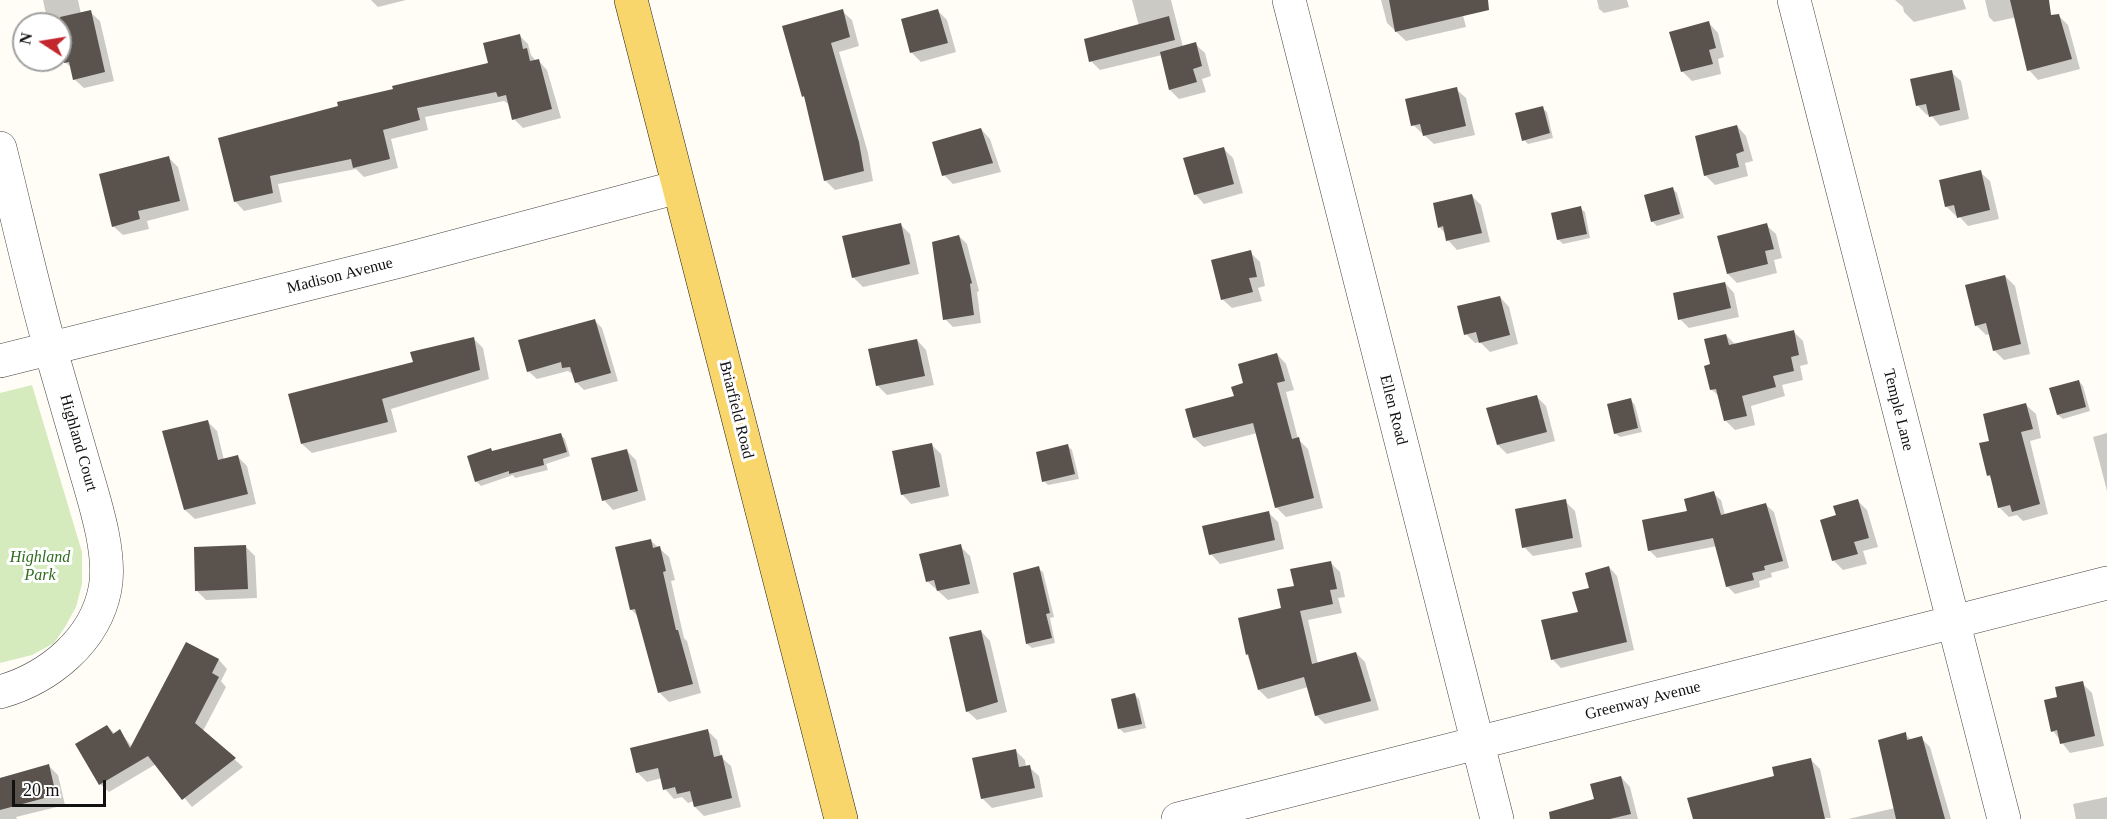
<!DOCTYPE html>
<style>
body{margin:0}
#map{position:relative;width:2107px;height:819px;overflow:hidden;background:#fffdf5;font-family:"Times New Roman",serif}
canvas{display:block}
.north{position:absolute;left:12px;top:12px;width:60px;height:60px;box-sizing:border-box;background:#fff;border:2px solid #a0a0a0;border-radius:50%;rotate:282deg;font-size:16px;font-weight:700;line-height:24px;text-align:center;color:#111}
.north::after{content:'';display:block;margin:auto;width:21px;height:27px;background:#c4262e;clip-path:polygon(50% 0,100% 100%,50% 72%,0 100%)}
.scale{position:absolute;left:12px;top:780px;width:94px;height:27px;box-sizing:border-box;border:3px solid #111;border-top:0;padding-left:8px;font-size:18px;line-height:21px;white-space:nowrap;color:#111;-webkit-text-stroke:4px #fff;paint-order:stroke}
</style>
<div id="map">
<canvas width="2107" height="819"></canvas>
<div class="north">N</div>
<div class="scale">20 m</div>
</div>
<script>
const c = document.querySelector('canvas').getContext('2d');
c.lineJoin = 'round';
function fill(path, color) { c.fillStyle = color; c.fill(path, 'evenodd'); }
function strokePath(path, color, width, dash) { c.strokeStyle = color; c.lineWidth = width; c.lineCap = dash ? 'butt' : 'round'; c.setLineDash(dash || []); c.stroke(path); }
function label(font, color, halo, rows, align = 'center') {
  c.font = font + ' "Times New Roman",serif'; c.lineWidth = 6; c.setLineDash([]); c.textBaseline = 'middle'; c.strokeStyle = halo; c.fillStyle = color; for (const [text, x, y, turn = 0] of rows) {
    c.save(); c.translate(x, y); c.rotate((+turn || 0) * Math.PI / 180); c.textAlign = isNaN(turn) ? turn : align; if (halo) c.strokeText(text, 0, 0); c.fillText(text, 0, 0); c.restore();
  }
}
fill(new Path2D(`
 M 32,385 L 82,552 L 82,584 L 76,607 L 65,627 L 54,643 L 32,655 L 0,663 L 0,393 Z`), '#d5ebbd');
fill(new Path2D(`
 M 43,0 L 78,0 L 81,14 L 90,12 L 100,21 L 114,81 L 84,88 L 74,79 L 72,68 L 60,58 L 60,24 L 48,24 Z
 M 371,0 L 406,0 L 378,7 Z
 M 1132,0 L 1171,0 L 1183,47 L 1195,44 L 1205,53 L 1211,76 L 1202,79 L 1206,92 L 1179,99 L 1170,90 L 1162,55 L 1100,70 L 1091,61 L 1139,26 Z
 M 1381,0 L 1459,0 L 1466,27 L 1406,41 L 1387,23 Z
 M 1597,0 L 1627,0 L 1629,7 L 1604,13 L 1599,9 Z
 M 1895,0 L 1963,0 L 1966,9 L 1914,22 L 1904,12 L 1903,7 Z
 M 1985,0 L 2013,0 L 2017,17 L 1994,22 L 1989,17 Z
 M 937,10 L 947,20 L 956,52 L 921,62 L 912,53 L 902,20 Z
 M 842,11 L 852,20 L 859,46 L 839,52 L 868,153 L 873,181 L 835,190 L 825,180 L 807,100 L 803,96 Z
 M 2058,15 L 2068,25 L 2080,69 L 2038,80 L 2029,70 Z
 M 1709,23 L 1718,33 L 1724,57 L 1718,59 L 1721,74 L 1692,81 L 1682,71 Z
 M 519,35 L 528,44 L 531,55 L 536,61 L 538,60 L 547,70 L 561,118 L 523,128 L 514,119 L 510,105 L 504,101 L 425,117 L 428,130 L 391,139 L 398,168 L 364,177 L 356,169 L 278,184 L 282,202 L 244,211 L 235,201 L 219,139 L 490,65 Z
 M 1951,72 L 1961,81 L 1969,119 L 1940,126 L 1930,114 L 1927,115 L 1918,106 Z
 M 1456,89 L 1466,98 L 1475,135 L 1434,144 L 1413,125 Z
 M 1542,108 L 1547,112 L 1553,138 L 1528,144 L 1524,140 Z
 M 1737,126 L 1746,136 L 1753,161 L 1745,163 L 1748,176 L 1715,185 L 1705,175 Z
 M 981,129 L 990,139 L 1001,172 L 953,184 L 944,175 Z
 M 1224,149 L 1233,158 L 1243,193 L 1204,204 L 1195,194 Z
 M 169,158 L 178,167 L 189,210 L 147,221 L 149,229 L 123,235 L 113,226 Z
 M 1980,172 L 1990,181 L 1999,219 L 1968,226 L 1958,215 L 1956,216 L 1946,206 Z
 M 1673,189 L 1677,193 L 1684,218 L 1657,226 L 1652,221 Z
 M 1472,196 L 1481,205 L 1490,242 L 1457,250 L 1448,240 L 1446,234 L 1439,227 Z
 M 1580,208 L 1585,212 L 1590,238 L 1563,244 L 1558,239 Z
 M 900,224 L 910,234 L 919,274 L 863,287 L 853,277 Z
 M 1766,225 L 1776,234 L 1782,258 L 1774,260 L 1777,273 L 1737,283 L 1728,274 Z
 M 959,236 L 967,244 L 979,291 L 977,292 L 981,323 L 953,327 L 945,319 Z
 M 1250,252 L 1260,262 L 1265,286 L 1258,288 L 1262,301 L 1232,308 L 1222,299 Z
 M 2005,276 L 2015,286 L 2030,354 L 2004,360 L 1994,350 L 1990,334 L 1986,335 L 1976,325 Z
 M 1725,283 L 1734,293 L 1739,317 L 1689,328 L 1680,319 Z
 M 1500,297 L 1509,307 L 1518,344 L 1490,352 L 1480,342 L 1475,343 L 1466,334 Z
 M 594,320 L 602,328 L 618,381 L 584,390 L 576,382 L 574,375 L 568,371 L 537,379 L 528,371 Z
 M 1793,331 L 1803,341 L 1808,364 L 1800,366 L 1803,380 L 1782,385 L 1785,396 L 1751,406 L 1755,425 L 1735,430 L 1725,420 L 1720,397 L 1711,389 L 1712,365 L 1726,335 L 1736,345 Z
 M 474,339 L 483,348 L 489,379 L 391,409 L 397,432 L 312,453 L 302,444 L 415,363 Z
 M 917,340 L 926,350 L 934,385 L 887,395 L 878,386 L 870,350 Z
 M 1277,354 L 1286,364 L 1294,390 L 1286,392 L 1298,439 L 1308,449 L 1323,508 L 1286,517 L 1276,507 L 1257,433 L 1204,447 L 1194,438 L 1187,410 L 1236,397 L 1245,384 Z
 M 2079,381 L 2083,386 L 2090,411 L 2063,419 L 2058,415 L 2051,389 Z
 M 1536,396 L 1546,406 L 1555,441 L 1507,454 L 1498,445 Z
 M 1631,400 L 1635,405 L 1642,432 L 1620,437 L 1615,433 Z
 M 2026,405 L 2036,414 L 2041,438 L 2030,441 L 2048,514 L 2023,521 L 2017,515 L 2009,517 L 2000,508 L 1993,480 L 1988,475 L 1991,442 Z
 M 208,422 L 217,431 L 224,460 L 237,456 L 247,466 L 256,504 L 195,519 L 185,510 Z
 M 2107,433 L 2107,491 L 2093,437 Z
 M 561,435 L 565,439 L 570,456 L 546,464 L 548,470 L 515,478 L 513,475 L 481,486 L 476,481 L 493,452 Z
 M 932,445 L 941,454 L 949,496 L 911,504 L 902,494 Z
 M 1068,446 L 1072,450 L 1079,479 L 1048,485 L 1044,481 Z
 M 626,450 L 636,460 L 646,500 L 613,510 L 604,500 Z
 M 1713,493 L 1721,500 L 1725,515 L 1766,505 L 1774,512 L 1789,568 L 1771,573 L 1772,577 L 1759,581 L 1760,587 L 1735,594 L 1727,586 L 1717,546 L 1657,558 L 1649,550 L 1689,512 Z
 M 1565,501 L 1575,511 L 1582,547 L 1533,556 L 1524,547 Z
 M 1858,501 L 1867,510 L 1878,547 L 1863,551 L 1867,564 L 1843,570 L 1834,561 L 1822,521 L 1837,516 Z
 M 1268,512 L 1278,522 L 1284,549 L 1220,564 L 1211,554 Z
 M 650,540 L 669,557 L 675,580 L 671,581 L 684,638 L 687,641 L 701,693 L 669,702 L 659,692 L 639,618 L 631,609 Z
 M 960,546 L 970,556 L 979,593 L 948,600 L 927,581 Z
 M 246,547 L 255,556 L 257,598 L 206,600 L 197,591 Z
 M 1331,563 L 1340,572 L 1345,597 L 1338,598 L 1342,613 L 1308,620 L 1318,664 L 1356,653 L 1365,662 L 1379,710 L 1325,724 L 1316,715 L 1308,687 L 1268,699 L 1259,690 L 1247,654 L 1282,609 L 1295,587 Z
 M 1609,567 L 1617,576 L 1634,650 L 1561,668 L 1552,659 L 1591,590 Z
 M 1038,568 L 1043,572 L 1054,617 L 1050,618 L 1055,643 L 1032,648 L 1027,644 L 1014,574 Z
 M 981,631 L 990,641 L 1007,712 L 977,720 L 967,711 Z
 M 186,644 L 219,660 L 227,669 L 221,681 L 226,687 L 203,731 L 243,767 L 192,807 L 156,764 L 109,792 L 100,784 L 107,726 L 115,734 L 120,731 L 132,747 Z
 M 2082,683 L 2092,693 L 2104,746 L 2070,753 L 2053,731 L 2059,698 Z
 M 1134,694 L 1139,699 L 1146,728 L 1124,733 L 1120,729 L 1113,700 Z
 M 707,730 L 717,740 L 721,757 L 731,766 L 741,807 L 704,816 L 695,807 L 694,801 L 688,803 L 682,797 L 674,799 L 665,789 L 662,778 L 647,782 L 637,772 Z
 M 1905,734 L 1911,740 L 1921,738 L 1930,747 L 1951,819 L 1848,819 L 1895,808 Z
 M 1015,750 L 1025,760 L 1026,767 L 1029,767 L 1039,776 L 1043,797 L 992,808 L 982,798 Z
 M 1810,759 L 1820,769 L 1831,818 L 1694,819 Z
 M 48,765 L 58,775 L 65,805 L 16,817 L 17,819 L 0,819 L 0,778 Z
 M 1621,777 L 1630,787 L 1638,819 L 1593,819 L 1596,800 Z
 M 2107,797 L 2107,819 L 2076,819 L 2073,804 Z`), '#0003');
fill(new Path2D(`
 M 1389,0 L 1488,0 L 1489,10 L 1395,32 Z
 M 2010,0 L 2049,0 L 2051,15 L 2059,14 L 2072,59 L 2027,71 Z
 M 843,9 L 850,37 L 831,43 L 859,142 L 864,171 L 824,181 L 804,96 L 802,97 L 782,26 Z
 M 938,9 L 948,43 L 910,53 L 901,19 Z
 M 91,10 L 105,72 L 73,80 L 69,62 L 64,63 L 60,47 L 60,17 Z
 M 1169,16 L 1175,40 L 1089,62 L 1084,39 Z
 M 1709,21 L 1716,48 L 1709,50 L 1713,64 L 1681,72 L 1669,32 Z
 M 520,34 L 523,49 L 527,48 L 530,61 L 539,59 L 552,109 L 512,120 L 506,95 L 498,97 L 496,92 L 417,108 L 420,120 L 383,130 L 390,159 L 353,168 L 351,159 L 270,176 L 273,193 L 234,202 L 218,138 L 338,106 L 337,102 L 393,89 L 392,86 L 488,63 L 483,43 Z
 M 1196,42 L 1202,66 L 1193,69 L 1197,82 L 1169,90 L 1160,52 Z
 M 1952,70 L 1960,110 L 1929,117 L 1926,104 L 1916,106 L 1910,79 Z
 M 1457,87 L 1466,126 L 1423,136 L 1420,124 L 1411,126 L 1405,99 Z
 M 1543,106 L 1550,133 L 1522,141 L 1515,113 Z
 M 1737,125 L 1744,151 L 1736,154 L 1739,167 L 1704,176 L 1695,136 Z
 M 981,128 L 993,163 L 942,176 L 932,142 Z
 M 1224,147 L 1234,184 L 1194,195 L 1183,158 Z
 M 169,156 L 180,201 L 138,211 L 140,219 L 112,227 L 99,174 Z
 M 1981,170 L 1990,210 L 1957,218 L 1954,205 L 1945,207 L 1939,180 Z
 M 1673,187 L 1680,214 L 1651,222 L 1644,195 Z
 M 1472,194 L 1482,233 L 1446,241 L 1443,226 L 1438,228 L 1433,203 Z
 M 1581,206 L 1587,234 L 1557,240 L 1551,213 Z
 M 901,223 L 910,264 L 852,278 L 842,236 Z
 M 1767,223 L 1774,249 L 1765,251 L 1768,264 L 1727,274 L 1717,236 Z
 M 959,235 L 972,283 L 970,284 L 974,315 L 943,320 L 932,242 Z
 M 1251,250 L 1257,277 L 1249,278 L 1253,292 L 1221,300 L 1211,260 Z
 M 2005,275 L 2021,344 L 1993,351 L 1986,323 L 1975,326 L 1965,285 Z
 M 1725,282 L 1731,308 L 1678,320 L 1673,293 Z
 M 1500,296 L 1510,335 L 1479,343 L 1476,332 L 1464,335 L 1457,306 Z
 M 595,319 L 611,373 L 575,383 L 570,367 L 562,368 L 561,362 L 527,372 L 518,340 Z
 M 1794,330 L 1799,355 L 1791,357 L 1794,371 L 1773,376 L 1776,387 L 1742,396 L 1747,416 L 1724,421 L 1716,389 L 1710,390 L 1704,366 L 1710,364 L 1704,339 L 1726,334 L 1729,345 Z
 M 474,337 L 480,370 L 382,399 L 388,422 L 301,444 L 288,394 L 413,362 L 410,352 Z
 M 917,339 L 925,376 L 876,386 L 868,349 Z
 M 1277,353 L 1285,381 L 1277,383 L 1292,439 L 1299,437 L 1314,498 L 1275,508 L 1253,423 L 1193,438 L 1185,409 L 1234,396 L 1231,387 L 1243,383 L 1238,364 Z
 M 2079,380 L 2086,407 L 2057,415 L 2049,388 Z
 M 1537,395 L 1547,432 L 1497,445 L 1486,408 Z
 M 1631,398 L 1638,428 L 1614,434 L 1607,404 Z
 M 2026,403 L 2033,429 L 2021,432 L 2040,504 L 2012,512 L 2010,505 L 1998,508 L 1990,475 L 1987,476 L 1979,443 L 1989,441 L 1983,414 Z
 M 208,420 L 218,460 L 238,455 L 248,494 L 184,510 L 162,431 Z
 M 561,433 L 567,452 L 543,459 L 544,465 L 509,474 L 509,471 L 475,482 L 467,456 L 491,448 L 492,451 Z
 M 932,443 L 940,487 L 901,495 L 892,451 Z
 M 1068,444 L 1075,474 L 1042,482 L 1036,452 Z
 M 627,449 L 638,491 L 602,501 L 591,458 Z
 M 1714,491 L 1721,515 L 1766,503 L 1783,561 L 1764,566 L 1765,570 L 1752,573 L 1754,580 L 1726,587 L 1713,538 L 1648,551 L 1642,520 L 1687,511 L 1684,499 Z
 M 1566,499 L 1573,538 L 1522,548 L 1515,509 Z
 M 1858,499 L 1869,538 L 1854,542 L 1858,554 L 1832,561 L 1820,520 L 1836,515 L 1833,506 Z
 M 1269,511 L 1275,540 L 1209,555 L 1202,526 Z
 M 651,539 L 653,548 L 660,546 L 666,571 L 663,572 L 676,630 L 678,630 L 693,684 L 658,693 L 635,609 L 630,610 L 615,547 Z
 M 961,544 L 970,584 L 937,591 L 934,580 L 926,582 L 919,554 Z
 M 246,545 L 248,589 L 195,591 L 194,547 Z
 M 1331,561 L 1337,589 L 1330,590 L 1333,604 L 1300,611 L 1312,664 L 1356,652 L 1371,701 L 1315,716 L 1304,677 L 1258,690 L 1248,654 L 1246,655 L 1238,618 L 1281,608 L 1277,589 L 1294,586 L 1290,569 Z
 M 1039,566 L 1050,613 L 1046,614 L 1052,638 L 1026,644 L 1013,573 Z
 M 1609,566 L 1627,642 L 1551,660 L 1541,620 L 1578,612 L 1572,592 L 1589,588 L 1585,573 Z
 M 981,630 L 998,702 L 966,712 L 949,637 Z
 M 186,642 L 219,659 L 212,673 L 219,677 L 195,723 L 236,758 L 182,800 L 148,756 L 99,785 L 75,744 L 107,725 L 113,734 L 120,729 L 130,748 Z
 M 2083,681 L 2095,736 L 2060,744 L 2057,730 L 2051,732 L 2044,700 L 2057,697 L 2055,687 Z
 M 1135,693 L 1142,724 L 1118,729 L 1111,699 Z
 M 708,729 L 714,757 L 722,755 L 732,798 L 694,807 L 690,791 L 677,794 L 675,787 L 663,790 L 658,768 L 636,773 L 630,748 Z
 M 1906,732 L 1907,740 L 1922,736 L 1945,819 L 1896,819 L 1878,740 Z
 M 1016,749 L 1019,767 L 1030,765 L 1035,788 L 981,799 L 972,758 Z
 M 1811,758 L 1825,819 L 1693,819 L 1687,798 L 1774,776 L 1772,767 Z
 M 49,764 L 56,795 L 0,810 L 0,778 Z
 M 1621,776 L 1631,814 L 1610,819 L 1550,819 L 1549,812 L 1594,799 L 1590,784 Z`), '#5a524d');
const minor = new Path2D(`
 M 1289,0 L 1497,819
 M 1794,0 L 2004,819
 M 0,148 C 17,216 32,284 51,351 C 62,389 73,427 84,465 C 94,500 112,553 105,589 C 95,641 49,678 0,692
 M 0,361 L 400,261 L 678,187
 M 1178,819 L 2107,583`);
const major = new Path2D(`
 M 631,0 L 841,819`);
strokePath(minor, '#444', 34);
strokePath(major, '#222', 34);
strokePath(minor, '#fff', 33);
strokePath(major, '#f9d66b', 33);
label('16px', '#111', '#fff', [
 ["Madison Avenue",340,276,-14],
 ["Briarfield Road",736,410,76],
 ["Ellen Road",1393,410,76],
 ["Temple Lane",1898,410,76],
 ["Highland Court",78,443,74],
 ["Greenway Avenue",1643,701,-14]
]);
label('italic 16px', '#2f6b1f', '#fff', [
 ["Highland",40,558],
 ["Park",40,576]
]);
</script>
